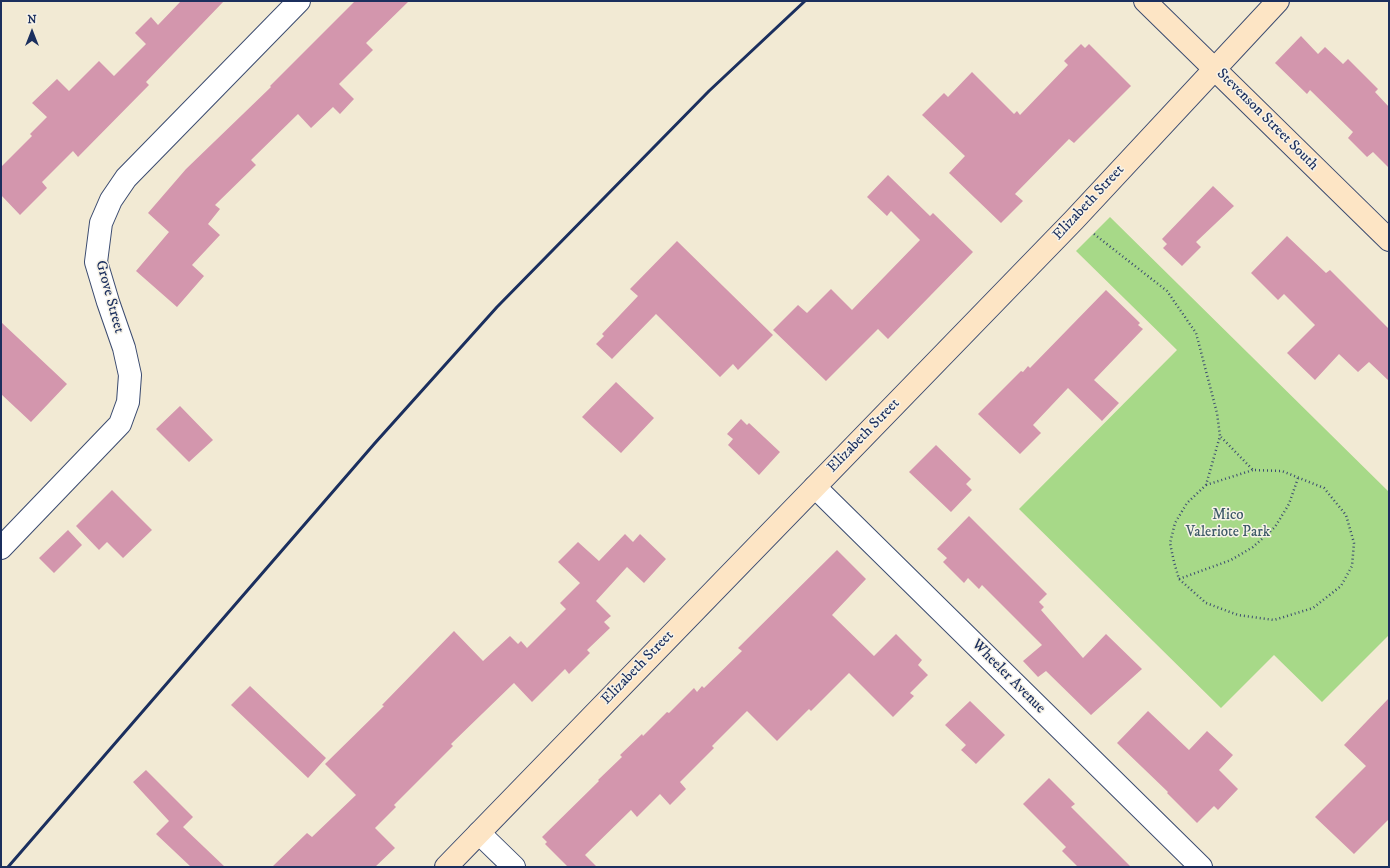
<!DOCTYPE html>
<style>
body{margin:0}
#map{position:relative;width:1390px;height:868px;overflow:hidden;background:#f2ead4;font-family:"IM FELL DW Pica",serif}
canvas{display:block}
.frame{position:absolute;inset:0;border:2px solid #1b2f5e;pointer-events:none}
.north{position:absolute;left:12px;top:12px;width:40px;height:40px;-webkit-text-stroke:3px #f7f3e8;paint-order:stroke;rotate:0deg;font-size:11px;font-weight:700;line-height:16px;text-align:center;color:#1b2f5e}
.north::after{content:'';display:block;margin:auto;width:14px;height:18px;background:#1b2f5e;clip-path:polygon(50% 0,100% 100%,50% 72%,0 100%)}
</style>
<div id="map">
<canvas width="1390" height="868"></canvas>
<div class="frame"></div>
<div class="north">N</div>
</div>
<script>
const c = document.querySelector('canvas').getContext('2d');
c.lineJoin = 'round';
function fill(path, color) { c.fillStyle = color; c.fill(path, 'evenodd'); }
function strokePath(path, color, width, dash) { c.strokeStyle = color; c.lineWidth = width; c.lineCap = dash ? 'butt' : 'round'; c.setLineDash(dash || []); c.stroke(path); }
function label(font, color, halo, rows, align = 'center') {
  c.font = font + ' "IM FELL DW Pica",serif'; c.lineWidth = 3; c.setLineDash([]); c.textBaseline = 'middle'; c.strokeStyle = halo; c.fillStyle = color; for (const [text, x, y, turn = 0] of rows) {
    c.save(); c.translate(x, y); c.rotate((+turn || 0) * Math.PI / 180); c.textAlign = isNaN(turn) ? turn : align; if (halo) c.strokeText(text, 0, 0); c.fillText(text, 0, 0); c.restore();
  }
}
fill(new Path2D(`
 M 1110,217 L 1389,492 L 1389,635 L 1322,702 L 1274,655 L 1221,708 L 1019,509 L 1177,350 L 1076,251 Z`), '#a7d988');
fill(new Path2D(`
 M 181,1 L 224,1 L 146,82 L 149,85 L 78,157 L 73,151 L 42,182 L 47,188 L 20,215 L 1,195 L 1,167 L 32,136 L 30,134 L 47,117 L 32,103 L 57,79 L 69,91 L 99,61 L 114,76 L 146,44 L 135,33 L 151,17 L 158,25 Z
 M 355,1 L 409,1 L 366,43 L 373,50 L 339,84 L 354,99 L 340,114 L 333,107 L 311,128 L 298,114 L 251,160 L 256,165 L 215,205 L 220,209 L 208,224 L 220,235 L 192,265 L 204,276 L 177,307 L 136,271 L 169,232 L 148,213 L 186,169 L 271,87 L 270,86 Z
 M 1301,36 L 1318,54 L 1325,47 L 1343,64 L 1348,59 L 1378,89 L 1375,92 L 1389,107 L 1389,168 L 1373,152 L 1367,157 L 1348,138 L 1353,132 L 1310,90 L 1307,94 L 1275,63 Z
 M 1081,44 L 1085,48 L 1089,44 L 1131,86 L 1074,143 L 1069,139 L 1015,194 L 1023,201 L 1001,223 L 949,173 L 965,156 L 922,115 L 944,93 L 948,97 L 972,72 L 1014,114 L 1017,111 L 1020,115 L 1068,65 L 1064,61 Z
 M 888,175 L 930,216 L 933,213 L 973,252 L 888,339 L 878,329 L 826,381 L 773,330 L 798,305 L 807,313 L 831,289 L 852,310 L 920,240 L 891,211 L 887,216 L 867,197 Z
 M 1213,186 L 1234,206 L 1196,242 L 1201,247 L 1182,266 L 1163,248 L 1167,244 L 1162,239 Z
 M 1287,236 L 1326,273 L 1330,270 L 1389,329 L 1389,381 L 1369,362 L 1358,372 L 1339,354 L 1315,380 L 1287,353 L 1315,325 L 1284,294 L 1278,300 L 1251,273 Z
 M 677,241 L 773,335 L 738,370 L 733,364 L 720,377 L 656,314 L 612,359 L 596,344 L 604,336 L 602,334 L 638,296 L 630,289 Z
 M 1106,290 L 1140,323 L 1138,325 L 1143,329 L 1094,380 L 1119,403 L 1102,421 L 1068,388 L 1033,425 L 1041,433 L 1020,454 L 978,414 L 1021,371 L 1023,372 L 1028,366 L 1030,368 Z
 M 1,322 L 67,384 L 31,422 L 1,394 Z
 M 616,382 L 654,418 L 621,453 L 582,417 Z
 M 180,406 L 213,440 L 189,462 L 156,429 Z
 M 741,419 L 747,425 L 749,423 L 780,452 L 759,475 L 728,445 L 733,439 L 727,434 Z
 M 936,445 L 971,479 L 966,484 L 972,490 L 951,512 L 909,472 Z
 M 112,490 L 152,530 L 123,558 L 107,542 L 99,550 L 76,526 Z
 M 969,516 L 1047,594 L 1039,602 L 1044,607 L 1041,610 L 1083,658 L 1106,634 L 1142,669 L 1091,715 L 1046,671 L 1038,677 L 1023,661 L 1042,645 L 982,585 L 979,589 L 968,578 L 964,583 L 943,562 L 947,558 L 937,549 Z
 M 68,530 L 82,545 L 54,573 L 39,558 Z
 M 625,534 L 633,542 L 640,534 L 666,559 L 644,583 L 627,567 L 596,601 L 611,616 L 604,622 L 610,628 L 587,650 L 590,653 L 569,674 L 565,669 L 532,702 L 514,683 L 451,744 L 453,746 L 394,805 L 396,807 L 375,828 L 395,848 L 375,867 L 272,867 L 307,833 L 312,837 L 356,795 L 325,764 L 384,706 L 382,705 L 454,631 L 483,661 L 510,636 L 518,644 L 521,641 L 527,648 L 566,609 L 560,603 L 580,583 L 558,562 L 578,542 L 599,561 Z
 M 837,550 L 866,579 L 832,615 L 874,656 L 896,634 L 922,660 L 918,665 L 928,675 L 910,693 L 914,696 L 893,717 L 849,673 L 811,711 L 809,709 L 777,741 L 747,711 L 712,746 L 714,748 L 680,782 L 686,789 L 670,805 L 660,794 L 637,817 L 631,810 L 585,855 L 597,867 L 568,867 L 545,844 L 547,842 L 542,837 L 599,781 L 598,780 L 622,757 L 620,755 L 642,734 L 643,736 L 667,712 L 669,713 L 694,688 L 697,692 L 702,686 L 704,688 L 742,651 L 738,648 Z
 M 250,686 L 326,758 L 308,778 L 231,705 Z
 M 1389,698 L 1389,819 L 1354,854 L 1315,817 L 1366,766 L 1344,745 Z
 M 970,701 L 1005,735 L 976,764 L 961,750 L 966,745 L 945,725 Z
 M 1148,711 L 1189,750 L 1207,731 L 1233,755 L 1219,770 L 1238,789 L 1218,810 L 1214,806 L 1197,823 L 1167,793 L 1168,792 L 1117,743 Z
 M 146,770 L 193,817 L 183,827 L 225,867 L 191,867 L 156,834 L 169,821 L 133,782 Z
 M 1049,778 L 1075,804 L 1071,807 L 1131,867 L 1078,867 L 1062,851 L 1066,847 L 1023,804 Z`), '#d396ad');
const street = new Path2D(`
 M 815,487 L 1201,867
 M 1,548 L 120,424 L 128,402 L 130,375 L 124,348 L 108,302 L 96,262 L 101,223 L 111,200 L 126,178 L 299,1
 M 479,833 L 514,867`);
const secondary = new Path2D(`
 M 1145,1 L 1389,240
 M 446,867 L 1074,220 L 1278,1`);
strokePath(street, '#3b4b70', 24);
strokePath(secondary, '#3b4b70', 24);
strokePath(new Path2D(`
 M 1094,234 L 1167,291 L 1196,333 L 1217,413 L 1220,436 L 1206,485 L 1187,503 L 1175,523 L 1170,543 L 1174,562 L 1179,579 L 1206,603 L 1238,615 L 1274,620 L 1313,608 L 1341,586 L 1352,566 L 1354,543 L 1346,515 L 1324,488 L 1282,471 L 1253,470 L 1220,436
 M 1206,485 L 1253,470
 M 1179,579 L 1231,560 L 1253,547 L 1275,527 L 1289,504 L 1298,478`), '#3b4b70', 2.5, [1, 3]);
strokePath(street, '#fff', 22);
strokePath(secondary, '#fde5c5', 22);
strokePath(new Path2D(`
 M 8,867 L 375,443 L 497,307 L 709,91 L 805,1`), '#1b2f5e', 3);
label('15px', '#1b2f5e', '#f7f3e8', [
 ["Stevenson Street South",1267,120,45],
 ["Elizabeth Street",1089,203,-47],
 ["Grove Street",109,297,75],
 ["Elizabeth Street",864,436,-46],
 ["Elizabeth Street",638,668,-46],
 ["Wheeler Avenue",1008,677,45]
]);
label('15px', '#3e5a68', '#f7f3e8', [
 ["Mico",1228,516],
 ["Valeriote Park",1228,533]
]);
</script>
